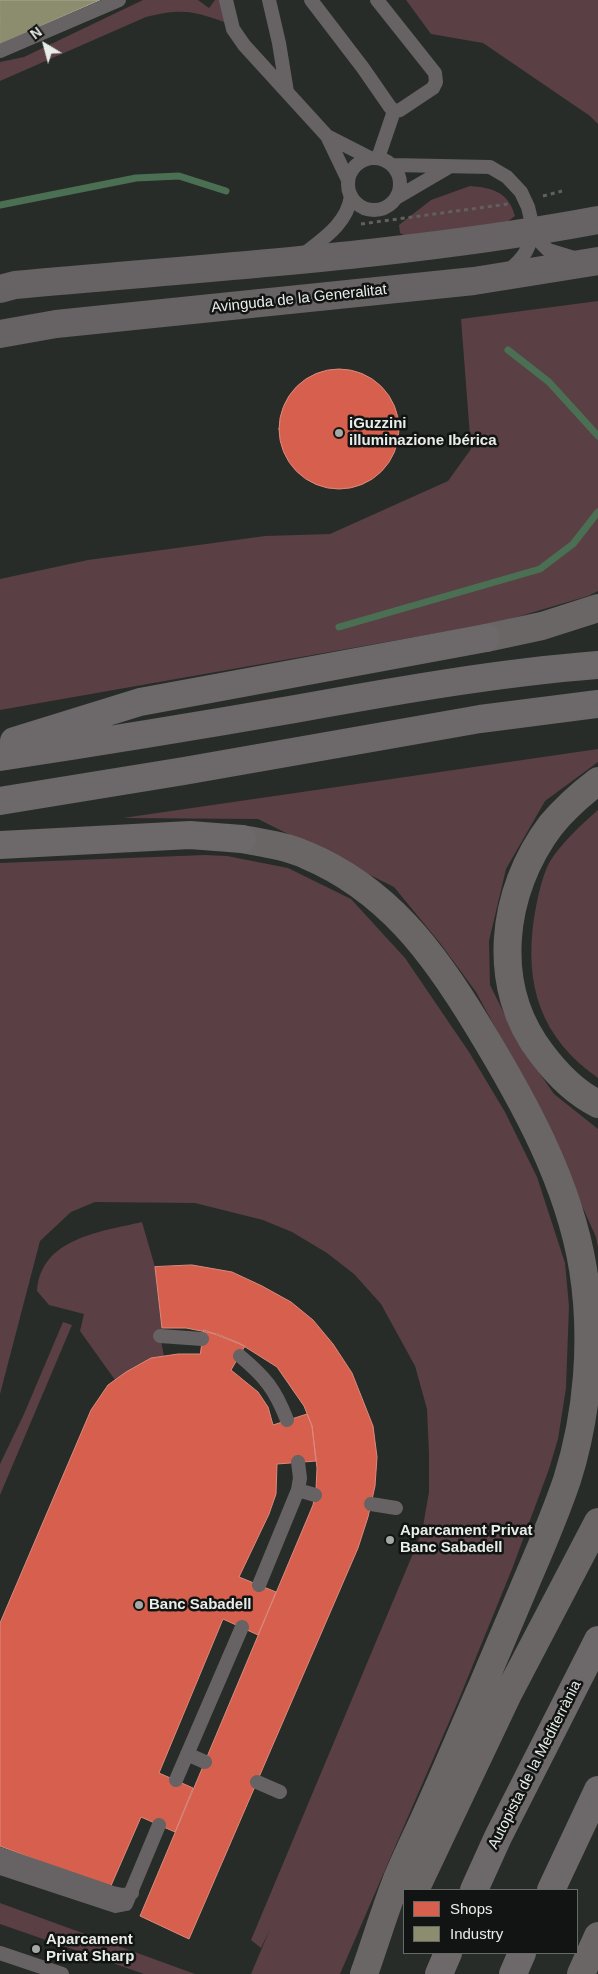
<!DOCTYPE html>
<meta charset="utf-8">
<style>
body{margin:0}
#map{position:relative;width:598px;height:1974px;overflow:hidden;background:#272c28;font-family:Arial,sans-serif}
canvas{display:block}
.legend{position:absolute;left:403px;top:1889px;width:175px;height:65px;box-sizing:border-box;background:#111412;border:1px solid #676b68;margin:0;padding:6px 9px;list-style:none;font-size:15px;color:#e8ede9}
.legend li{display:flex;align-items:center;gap:10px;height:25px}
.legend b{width:25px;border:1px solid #676b68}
.north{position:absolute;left:20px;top:20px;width:50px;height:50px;-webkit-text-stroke:4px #111412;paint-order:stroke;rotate:323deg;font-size:14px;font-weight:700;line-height:20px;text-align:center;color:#e8ede9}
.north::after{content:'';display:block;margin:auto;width:18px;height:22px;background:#e8ede9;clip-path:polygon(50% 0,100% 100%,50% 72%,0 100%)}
</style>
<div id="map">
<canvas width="598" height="1974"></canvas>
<ul class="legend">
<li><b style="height:14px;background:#d6604d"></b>Shops</li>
<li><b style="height:14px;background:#8c8c6e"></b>Industry</li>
</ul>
<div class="north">N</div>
</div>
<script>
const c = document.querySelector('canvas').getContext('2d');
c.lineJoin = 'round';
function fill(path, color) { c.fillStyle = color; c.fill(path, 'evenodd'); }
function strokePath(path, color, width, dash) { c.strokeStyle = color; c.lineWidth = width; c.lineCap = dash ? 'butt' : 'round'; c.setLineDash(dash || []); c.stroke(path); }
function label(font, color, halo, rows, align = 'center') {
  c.font = font + ' Arial,sans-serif'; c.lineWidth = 5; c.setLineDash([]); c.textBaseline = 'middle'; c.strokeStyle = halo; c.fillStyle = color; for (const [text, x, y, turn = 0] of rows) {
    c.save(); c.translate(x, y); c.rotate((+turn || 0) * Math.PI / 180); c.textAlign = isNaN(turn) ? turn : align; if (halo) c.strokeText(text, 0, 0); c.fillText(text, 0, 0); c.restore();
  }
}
fill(new Path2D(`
 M 143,0 L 198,0 L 209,8 L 215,0 L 223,0 L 229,17 L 224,22 C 191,10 180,9 146,17 L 0,81 L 0,62 L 24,57 Z
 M 406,0 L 598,0 L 598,124 L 590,116 L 483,43 L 431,34 Z
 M 470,186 C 492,188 508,191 515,216 L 503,225 L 408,237 L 400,233 L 399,225 L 431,200 Z
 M 598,301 L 598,591 L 588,596 L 500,622 L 0,710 L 0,579 L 88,560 L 265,536 L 330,534 L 448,481 L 471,449 L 461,319 Z
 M 598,749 L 598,762 L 545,801 L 506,869 L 489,941 L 490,985 L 520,1045 L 554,1094 L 598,1129 L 598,1248 L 596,1237 L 535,1101 L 476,992 L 440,943 L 394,887 L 258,819 L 123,818 Z
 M 598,810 L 598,1078 C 541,1038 524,986 534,918 C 537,901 541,879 549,863 C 561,843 581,825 598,810 Z
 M 205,855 L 227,856 L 288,868 L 351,899 L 405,958 L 469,1052 L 505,1112 L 537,1177 L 565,1263 L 569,1306 L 566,1388 L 558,1439 L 549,1469 L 512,1569 L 459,1699 L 340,1974 L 251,1974 L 270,1929 L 261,1948 L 251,1940 L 422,1532 L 429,1492 L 429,1453 L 427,1409 L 415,1366 L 381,1304 L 354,1274 L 327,1253 L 292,1232 L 263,1220 L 195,1203 L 95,1202 L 71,1212 L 40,1241 L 0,1394 L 0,863 Z
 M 142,1222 L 155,1267 L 162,1328 L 160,1336 L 164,1356 L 151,1358 L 115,1380 L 80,1331 L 84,1314 L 49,1305 L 37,1291 C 41,1238 100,1232 142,1222 Z
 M 63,1322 L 72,1325 L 0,1495 L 0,1464 L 24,1414 Z
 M 0,1903 L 195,1974 L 144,1974 L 0,1924 Z`), '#5a3f45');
const shops = new Path2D(`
 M279 429a60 60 0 1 1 120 0a60 60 0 1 1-120 0Z
 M 192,1265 L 232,1272 L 262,1286 L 291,1302 L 313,1320 L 333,1344 L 352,1373 L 373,1426 L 377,1457 L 375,1486 L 368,1517 L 358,1548 L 189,1939 L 140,1916 L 313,1505 L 316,1489 L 317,1468 L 312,1426 L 304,1406 L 277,1367 L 239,1343 L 217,1334 L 186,1328 L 162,1328 L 155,1267 Z
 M 204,1330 L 245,1346 L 231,1370 L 258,1392 L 268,1407 L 273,1425 L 307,1414 L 312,1426 L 316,1461 L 277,1464 L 276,1494 L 269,1514 L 239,1577 L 276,1592 L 258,1635 L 223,1619 L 159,1773 L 193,1788 L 175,1832 L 141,1817 L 110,1888 L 0,1846 L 0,1623 L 91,1410 L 108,1385 L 126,1372 L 151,1358 L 178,1354 L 200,1354 Z`);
fill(shops, '#d6604d');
strokePath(shops, '#db8a7c', 1);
const industry = new Path2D(`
 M 0,0 L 100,0 L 0,44 Z`);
fill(industry, '#8c8c6e');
strokePath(industry, '#a8a993', 1);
strokePath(new Path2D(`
 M 0,205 L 136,178 L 179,176 L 226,191
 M 508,350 L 549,382 L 598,436
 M 339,627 L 540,569 L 573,544 L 598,512`), '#4a6f53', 7);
strokePath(new Path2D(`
 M 543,196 L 562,191
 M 361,224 L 508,204`), '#61605f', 3, [4, 4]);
strokePath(new Path2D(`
 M 226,0 L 233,29 L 244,45 L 327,136 L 348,180
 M 269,0 L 279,43 L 287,92
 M 311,0 L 363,68 L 390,107 L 394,111
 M 377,0 L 435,73 L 436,82 L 433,88 L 400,110 L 394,111
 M 0,51 L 119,0
 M 327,136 L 370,158
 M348 184a26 26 0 1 1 52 0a26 26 0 1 1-52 0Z
 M 378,158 L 394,111
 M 393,165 L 490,167 L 507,177 L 521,192 L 528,207 L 534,232 L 542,244 L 548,250 L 574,258
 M 396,198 L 449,167
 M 300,257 C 321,240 347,225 351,196
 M 509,270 C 525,257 527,251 534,232
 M 160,1336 L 202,1339
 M 240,1356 C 265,1377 275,1389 287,1420
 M 298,1462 L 300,1478 L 298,1490
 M 371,1504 L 396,1508
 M 259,1585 L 298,1490 L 315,1495
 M 187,1754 L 205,1762
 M 176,1780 L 242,1627
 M 257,1782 L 280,1792
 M 0,1854 L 113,1893 L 123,1895 L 132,1893
 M 0,1868 L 116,1906 L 126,1904 L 159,1825
 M 0,1953 L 62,1974`), '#676263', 14);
strokePath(new Path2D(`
 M 0,289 L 15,285 C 209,267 406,256 598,220
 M 0,334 L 56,324 L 474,281 L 598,261`), '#676263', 28);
strokePath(new Path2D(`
 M 486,638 L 542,626 L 598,608
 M 598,781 C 581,794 565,808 551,825 C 501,891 489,986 542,1054 C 557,1074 576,1093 598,1104
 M 242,839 C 264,843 286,846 306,855 C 387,889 434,953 478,1026 C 523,1100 569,1182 583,1269 C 594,1338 588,1414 567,1480 C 556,1512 543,1543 530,1573 C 514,1610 499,1647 483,1684 C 465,1725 448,1766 430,1806 C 419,1831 407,1855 397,1879 C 385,1910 375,1943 364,1974
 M 415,1890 L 508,1694 L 598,1522
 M 581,1974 L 598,1936`), '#6a6666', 28);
strokePath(new Path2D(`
 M 14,741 L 140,702 L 486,638
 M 0,757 C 99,742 197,726 295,709 C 395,691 496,673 598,665
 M 0,801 L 184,771 L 480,719 L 598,704
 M 0,845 L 190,835 L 242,839
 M 474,1890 L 498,1837 L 598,1640
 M 551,1890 L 598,1790
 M 439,1974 L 448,1953
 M 513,1974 L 522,1953`), '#6d6869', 28);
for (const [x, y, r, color] of [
 [339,433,5,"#a4a9a5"],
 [390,1540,5,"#a4a9a5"],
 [139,1605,5,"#a4a9a5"],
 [36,1949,5,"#a4a9a5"]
]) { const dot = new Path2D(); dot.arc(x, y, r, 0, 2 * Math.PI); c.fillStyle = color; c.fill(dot); strokePath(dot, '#111412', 2); }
label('15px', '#e8ede9', '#111412', [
 ["Avinguda de la Generalitat",299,299,-6],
 ["Autopista de la Mediterrània",535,1765,-63]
]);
label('bold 15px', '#e8ede9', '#111412', [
 ["iGuzzini",349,424],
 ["illuminazione Ibérica",349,441],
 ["Aparcament Privat",400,1531],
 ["Banc Sabadell",400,1548],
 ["Banc Sabadell",149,1605],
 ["Aparcament",46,1940],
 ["Privat Sharp",46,1957]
], 'left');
</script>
